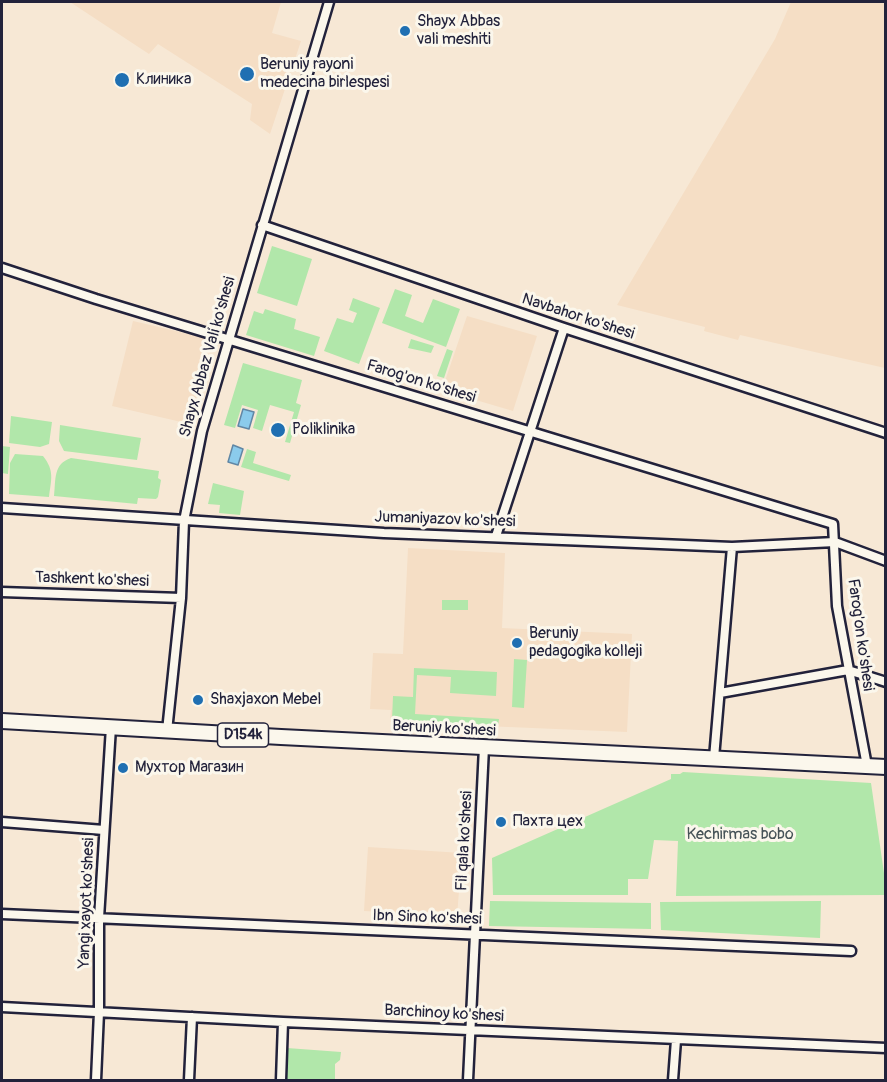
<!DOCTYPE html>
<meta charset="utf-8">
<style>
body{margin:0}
#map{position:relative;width:887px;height:1082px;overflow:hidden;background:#f7e8d5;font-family:Pangolin,sans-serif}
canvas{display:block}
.frame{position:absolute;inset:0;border:3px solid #22223b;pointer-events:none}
</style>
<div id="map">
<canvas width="887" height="1082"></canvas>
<div class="frame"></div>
</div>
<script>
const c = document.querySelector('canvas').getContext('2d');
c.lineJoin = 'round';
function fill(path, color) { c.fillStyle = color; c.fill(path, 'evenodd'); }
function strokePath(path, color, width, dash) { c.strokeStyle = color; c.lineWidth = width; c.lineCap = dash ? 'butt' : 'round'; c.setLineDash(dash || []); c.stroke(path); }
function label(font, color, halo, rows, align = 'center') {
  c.font = font + ' Pangolin,sans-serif'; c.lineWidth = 6; c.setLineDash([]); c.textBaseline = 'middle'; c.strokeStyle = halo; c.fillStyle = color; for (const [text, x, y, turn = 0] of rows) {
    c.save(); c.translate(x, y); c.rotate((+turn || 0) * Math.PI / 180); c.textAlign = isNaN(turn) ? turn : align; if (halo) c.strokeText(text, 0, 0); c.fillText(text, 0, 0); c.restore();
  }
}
fill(new Path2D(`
 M 70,2 L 281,2 L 272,33 L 301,41 L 270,134 L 250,120 L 252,104 L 158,44 L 149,54 Z
 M 791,2 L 885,2 L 885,368 L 740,335 L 738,340 L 704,331 L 705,327 L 617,305 L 775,39 Z
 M 467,316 L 537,336 L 513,411 L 442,390 Z
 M 133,321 L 210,339 L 190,424 L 112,406 Z
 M 408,548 L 505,553 L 502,628 L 632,634 L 627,732 L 390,722 L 391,710 L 370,709 L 373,653 L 403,654 Z
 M 368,847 L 462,853 L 457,916 L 364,911 Z`), '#f5dec5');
fill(new Path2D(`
 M 272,246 L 312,259 L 297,306 L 257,293 Z
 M 395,289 L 412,295 L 405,316 L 423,323 L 433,299 L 460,309 L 446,347 L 382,323 Z
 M 353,298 L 380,308 L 359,364 L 324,351 L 337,318 L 353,323 L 357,313 L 349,310 Z
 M 265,309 L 296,319 L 294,329 L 320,337 L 314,356 L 246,335 L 254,311 L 263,314 Z
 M 411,339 L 434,346 L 431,353 L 408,348 Z
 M 447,349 L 453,351 L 444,378 L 437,376 Z
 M 243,363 L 302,380 L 296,403 L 301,405 L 290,443 L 285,442 L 294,412 L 270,405 L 262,431 L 253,428 L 258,410 L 242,405 L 235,428 L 224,425 Z
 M 11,416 L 52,422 L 49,444 L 40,447 L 9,443 Z
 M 60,425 L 141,438 L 137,460 L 64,451 L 59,441 Z
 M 2,446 L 10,447 L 8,474 L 2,473 Z
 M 247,449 L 256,452 L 253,463 L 291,475 L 289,481 L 241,467 Z
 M 15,454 L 43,456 C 55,471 51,480 49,497 L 9,494 L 10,463 Z
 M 71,458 L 159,471 L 158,478 L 161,480 L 158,497 L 156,499 L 138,498 L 137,504 L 54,496 C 56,479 53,464 71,458 Z
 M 213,483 L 244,491 L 240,515 L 219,513 L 220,505 L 208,504 Z
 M 442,600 L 468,600 L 468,610 L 442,610 Z
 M 514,659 L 527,660 L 524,708 L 512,707 Z
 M 414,668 L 497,672 L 496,696 L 450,693 L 451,677 L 417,675 L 415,714 L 499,719 L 498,726 L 392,720 L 393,696 L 413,697 Z
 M 683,772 L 871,783 L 885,880 L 885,895 L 676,896 L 678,841 L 654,840 L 648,879 L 628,879 L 628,895 L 493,895 L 492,858 L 671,779 L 671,774 L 680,774 Z
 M 490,901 L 651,903 L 651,929 L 489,926 Z
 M 821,901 L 820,938 L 661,930 L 660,902 Z
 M 287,1048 L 341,1052 L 340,1060 L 335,1064 L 335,1080 L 286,1080 Z`), '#b1e7aa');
const water = new Path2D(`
 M 243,409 L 254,412 L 249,429 L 238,426 Z
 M 233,445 L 243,449 L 238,465 L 228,462 Z`);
fill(water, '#8bcbec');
strokePath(water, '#6187a5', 1.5);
const minor = new Path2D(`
 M 262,225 L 564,328 L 886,433
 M 2,268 L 96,299 L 833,524 L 837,606 L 867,766
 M 2,508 L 384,533 L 588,541 L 732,547 L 835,542 L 886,561
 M 496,536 L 564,328
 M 2,592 L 181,598
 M 720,693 L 848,670 L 886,682
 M 167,731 L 181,598 L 184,521 L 202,431 L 329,2
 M 714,758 L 732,547
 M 2,822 L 104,830
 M 2,914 L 851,951
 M 2,1007 L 283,1022 L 886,1048
 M 96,1080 L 99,1012 L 99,918 L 111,727
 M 189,1080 L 192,1017
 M 281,1080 L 283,1022
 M 468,1080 L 484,747
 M 673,1080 L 676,1040`);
const primary = new Path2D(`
 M 2,721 L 281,737 L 886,767`);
strokePath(minor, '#22223b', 13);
strokePath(primary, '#22223b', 18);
strokePath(minor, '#fbf7ec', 8);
strokePath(primary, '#fbf7ec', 14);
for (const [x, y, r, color] of [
 [405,31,6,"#1f6fb2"],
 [247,74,8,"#1f6fb2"],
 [122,80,8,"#1f6fb2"],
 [278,430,8,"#1f6fb2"],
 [517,643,6,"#1f6fb2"],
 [198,700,6,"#1f6fb2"],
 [123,768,6,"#1f6fb2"],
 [501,822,6,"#1f6fb2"]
]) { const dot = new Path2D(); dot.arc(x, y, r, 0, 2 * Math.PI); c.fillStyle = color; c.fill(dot); strokePath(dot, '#fbf7ec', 2); }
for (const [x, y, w] of [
 [243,735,51]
]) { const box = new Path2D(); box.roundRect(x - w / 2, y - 12, w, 24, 4.5); c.fillStyle = '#fbf7ec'; c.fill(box); strokePath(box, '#22223b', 1.5); }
label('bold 15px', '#22223b', null, [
 ["D154k",243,735]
]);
label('16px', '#22223b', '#fbf7ec', [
 ["Shayx Abbas",417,22],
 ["vali meshiti",417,40],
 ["Beruniy rayoni",260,65],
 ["medecina birlespesi",260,83],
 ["Клиника",136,80],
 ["Poliklinika",292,430],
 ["Beruniy",529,634],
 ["pedagogika kolleji",529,652],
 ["Shaxjaxon Mebel",210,700],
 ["Мухтор Магазин",135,768],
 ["Пахта цех",513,822]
], 'left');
label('16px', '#22223b', '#fbf7ec', [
 ["Navbahor ko'shesi",578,317,18],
 ["Shayx Abbaz Vali ko'shesi",208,357,-74],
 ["Farog'on ko'shesi",421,382,17],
 ["Jumaniyazov ko'shesi",445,520,2],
 ["Tashkent ko'shesi",92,580,2],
 ["Farog'on ko'shesi",860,635,82],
 ["Beruniy ko'shesi",444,729,3],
 ["Fil qala ko'shesi",465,841,-87],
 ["Yangi xayot ko'shesi",87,903,-88],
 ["Ibn Sino ko'shesi",427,918,2],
 ["Barchinoy ko'shesi",444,1014,3]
]);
label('16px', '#465357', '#fbf7ec', [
 ["Kechirmas bobo",740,835]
]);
</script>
